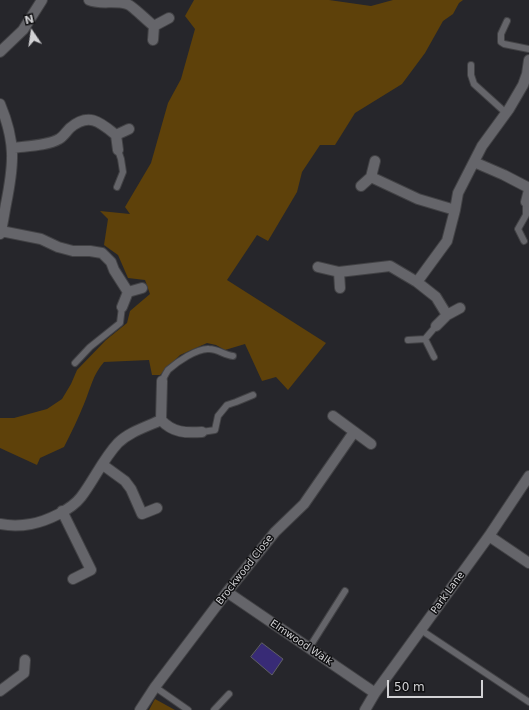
<!DOCTYPE html>
<style>
body{margin:0}
#map{position:relative;width:529px;height:710px;overflow:hidden;background:#26262b;font-family:"DejaVu Sans",sans-serif}
canvas{display:block}
.north{position:absolute;left:12px;top:12px;width:40px;height:40px;-webkit-text-stroke:3px #101012;paint-order:stroke;rotate:347deg;font-size:11px;font-weight:700;line-height:16px;text-align:center;color:#d2d2d5}
.north::after{content:'';display:block;margin:auto;width:14px;height:18px;background:#d2d2d5;clip-path:polygon(50% 0,100% 100%,50% 72%,0 100%)}
.scale{position:absolute;left:387px;top:680px;width:96px;height:18px;box-sizing:border-box;border:2px solid #d2d2d5;border-top:0;padding-left:5px;font-size:12px;line-height:14px;white-space:nowrap;color:#d2d2d5;-webkit-text-stroke:3px #101012;paint-order:stroke}
</style>
<div id="map">
<canvas width="529" height="710"></canvas>
<div class="north">N</div>
<div class="scale">50 m</div>
</div>
<script>
const c = document.querySelector('canvas').getContext('2d');
c.lineJoin = 'round';
function fill(path, color) { c.fillStyle = color; c.fill(path, 'evenodd'); }
function strokePath(path, color, width, dash) { c.strokeStyle = color; c.lineWidth = width; c.lineCap = dash ? 'butt' : 'round'; c.setLineDash(dash || []); c.stroke(path); }
function label(font, color, halo, rows, align = 'center') {
  c.font = font + ' "DejaVu Sans",sans-serif'; c.lineWidth = 3; c.setLineDash([]); c.textBaseline = 'middle'; c.strokeStyle = halo; c.fillStyle = color; for (const [text, x, y, turn = 0] of rows) {
    c.save(); c.translate(x, y); c.rotate((+turn || 0) * Math.PI / 180); c.textAlign = isNaN(turn) ? turn : align; if (halo) c.strokeText(text, 0, 0); c.fillText(text, 0, 0); c.restore();
  }
}
fill(new Path2D(`
 M 194,0 L 329,0 L 371,6 L 393,0 L 463,0 L 459,3 L 453,14 L 443,21 L 425,53 L 402,84 L 355,113 L 335,145 L 320,145 L 302,172 L 297,192 L 268,241 L 257,235 L 227,280 L 326,343 L 288,390 L 276,377 L 262,381 L 245,344 L 225,350 L 216,345 L 207,343 L 180,355 L 160,375 L 152,375 L 149,360 L 104,362 C 93,374 90,390 84,404 C 78,419 71,433 64,447 L 40,458 L 37,465 L 0,448 L 0,418 L 14,418 L 47,409 L 62,399 L 71,384 L 77,370 L 106,340 L 127,323 L 130,311 L 150,294 L 145,280 L 128,278 L 118,255 L 104,245 L 108,219 L 100,211 L 130,214 L 125,207 L 151,163 L 168,103 L 181,79 L 195,29 L 185,16 Z
 M 155,699 L 175,710 L 149,710 Z`), '#5e410a');
const building = new Path2D(`
 M 262,643 L 283,659 L 272,675 L 251,657 Z`);
fill(building, '#382b76');
strokePath(building, '#606065', 1);
const service = new Path2D(`
 M 507,21 L 501,34 L 501,42 L 504,44 L 529,49
 M 471,65 L 471,75 L 474,84 L 506,113
 M 117,187 L 123,172 L 121,159 L 118,150
 M 524,241 L 518,229 L 526,215 L 526,202
 M 425,339 L 436,326
 M 408,340 L 425,339 L 434,357
 M 75,363 L 90,347 L 120,323 L 122,307
 M 162,381 C 164,377 166,373 168,370 C 177,362 197,348 209,349 C 218,349 224,355 233,356
 M 202,432 L 215,430 L 218,416 L 227,405 L 236,402 L 253,395
 M 421,630 L 529,702
 M 309,648 L 345,591
 M 155,687 L 188,710
 M 214,710 L 229,694`);
const minor = new Path2D(`
 M 89,0 C 100,5 114,0 127,4 C 132,5 148,22 154,26
 M 153,40 L 154,26 L 169,18
 M 0,52 L 23,30 L 42,0
 M 0,104 C 16,142 14,164 6,204 C 4,214 3,224 0,234
 M 116,135 L 129,129
 M 12,148 C 26,146 47,146 59,139 C 63,137 66,132 70,128 C 89,112 100,122 116,135 L 118,150
 M 375,161 L 371,177 L 418,199 L 455,210
 M 474,162 L 504,175 L 529,188
 M 361,186 L 371,177
 M 526,202 L 529,190
 M 1,231 L 41,239 L 58,247 L 73,251 L 90,251 L 102,253 L 111,262 L 114,270 L 128,292
 M 318,267 L 339,272 L 390,266 L 417,282 L 447,241 L 455,210 L 458,193 L 482,146 L 509,109 L 523,85 L 527,74 L 529,60
 M 339,272 L 340,288
 M 417,282 L 436,297 L 447,315
 M 122,307 L 128,292 L 142,288
 M 436,326 L 447,315 L 460,308
 M 162,381 L 161,420 C 173,433 186,433 202,432
 M 333,416 L 371,444
 M 103,465 L 125,481 L 131,489 L 142,514 L 157,508
 M 62,511 L 91,570 L 73,579
 M 0,524 C 10,526 20,526 31,524 C 47,521 71,510 81,497 C 94,480 103,459 118,443 C 129,432 146,427 161,420
 M 489,536 L 529,563
 M 227,592 L 375,693
 M 0,691 L 24,673 L 25,660
 M 140,710 L 155,687 L 227,592 L 275,532 L 304,504 L 354,432
 M 365,710 L 375,693 L 489,536 L 529,476`);
strokePath(service, '#424245', 8);
strokePath(minor, '#424245', 12);
strokePath(service, '#65656a', 6);
strokePath(minor, '#65656a', 10);
label('10px', '#d2d2d5', '#101012', [
 ["Brockwood Close",245,570,-52],
 ["Park Lane",448,593,-54],
 ["Elmwood Walk",301,643,34]
]);
</script>
